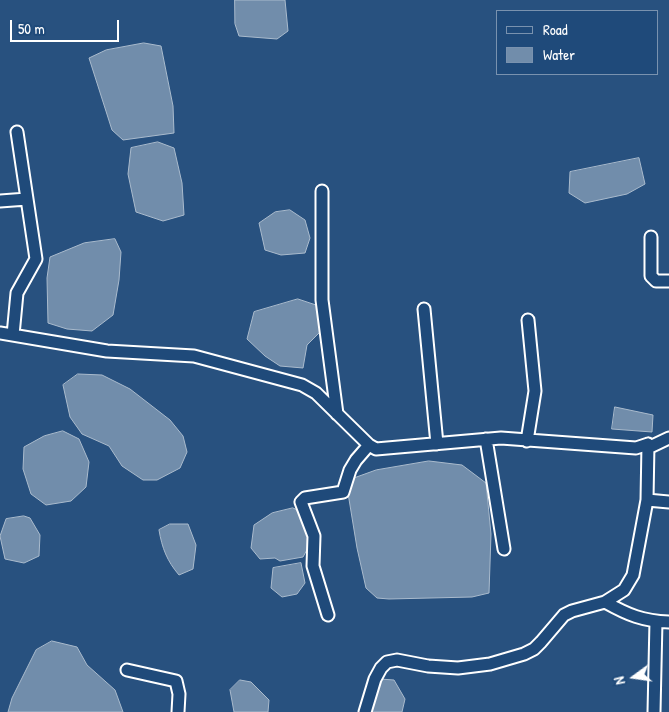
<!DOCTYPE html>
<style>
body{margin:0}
#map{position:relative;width:669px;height:712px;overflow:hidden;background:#28517f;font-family:"Patrick Hand",sans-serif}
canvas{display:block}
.legend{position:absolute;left:496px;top:10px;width:162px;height:65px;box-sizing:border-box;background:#1f4a7a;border:1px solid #7992af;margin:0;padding:6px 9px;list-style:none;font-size:15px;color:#fff}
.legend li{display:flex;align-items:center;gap:10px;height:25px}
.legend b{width:25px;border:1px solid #7992af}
.north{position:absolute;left:609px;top:652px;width:50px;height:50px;-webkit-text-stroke:4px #1f4a7a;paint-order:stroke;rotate:256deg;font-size:14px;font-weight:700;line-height:20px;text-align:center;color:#fff}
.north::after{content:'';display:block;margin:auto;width:18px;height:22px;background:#fff;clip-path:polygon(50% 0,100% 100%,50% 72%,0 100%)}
.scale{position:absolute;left:10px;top:20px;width:109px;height:22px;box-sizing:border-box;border:2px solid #fff;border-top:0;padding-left:6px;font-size:15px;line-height:18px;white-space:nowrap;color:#fff;-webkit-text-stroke:4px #1f4a7a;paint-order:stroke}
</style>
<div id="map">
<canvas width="669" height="712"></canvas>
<ul class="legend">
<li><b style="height:6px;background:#1f4a7a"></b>Road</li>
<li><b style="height:14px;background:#718dab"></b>Water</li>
</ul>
<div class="north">N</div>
<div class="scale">50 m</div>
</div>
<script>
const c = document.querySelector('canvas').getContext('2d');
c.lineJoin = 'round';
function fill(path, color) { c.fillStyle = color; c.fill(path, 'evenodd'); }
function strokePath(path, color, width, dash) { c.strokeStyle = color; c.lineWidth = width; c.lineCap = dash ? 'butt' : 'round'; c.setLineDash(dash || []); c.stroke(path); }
const water = new Path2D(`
 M 235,0 L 285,0 L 288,31 L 277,39 L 239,36 L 235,24 Z
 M 144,43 L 161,46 L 173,106 L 174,133 L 123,140 L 112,130 L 89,58 L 106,50 Z
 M 158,142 L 174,148 L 182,183 L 184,215 L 163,221 L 136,212 L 128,174 L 131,148 Z
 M 639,158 L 645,184 L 627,194 L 585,203 L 569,193 L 570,172 Z
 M 290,210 L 305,220 L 310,238 L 305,253 L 281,255 L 265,250 L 259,223 L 275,212 Z
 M 115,239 L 121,252 L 119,280 L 113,315 L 92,331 L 67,329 L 48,323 L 47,278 L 50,257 L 84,243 Z
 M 298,299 L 316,305 L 325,327 L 307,345 L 303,368 L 280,366 L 265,356 L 247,339 L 254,312 Z
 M 78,374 L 102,375 L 130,389 L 170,420 L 183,436 L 187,452 L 180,468 L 157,480 L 143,480 L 122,466 L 109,446 L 82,434 L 70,417 L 63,385 Z
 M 615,407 L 653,415 L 652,432 L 612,429 Z
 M 63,431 L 79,439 L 89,462 L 86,487 L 71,501 L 46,505 L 31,494 L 23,469 L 24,447 L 44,436 Z
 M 429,461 L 462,465 L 486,483 L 491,534 L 489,593 L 472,597 L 389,599 L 377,598 L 366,588 L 357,548 L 347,487 L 351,479 L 376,470 Z
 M 293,508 L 306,514 L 314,537 L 303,557 L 280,561 L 275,558 L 260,559 L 251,548 L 254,525 L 272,513 Z
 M 24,516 L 30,518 L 40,535 L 39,556 L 24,563 L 5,559 L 0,536 L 6,519 Z
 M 170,524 L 188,524 L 196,545 L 193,569 L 179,575 C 167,561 162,548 159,530 Z
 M 301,563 L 305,583 L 297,594 L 282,597 L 271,588 L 273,568 Z
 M 52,641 L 77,647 L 87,665 L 115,690 L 123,712 L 8,712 L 12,698 L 36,650 Z
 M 380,679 L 394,680 L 405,699 L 402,712 L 371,712 Z
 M 240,680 L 251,682 L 269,700 L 268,712 L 234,712 L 230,690 Z`);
fill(water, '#718dab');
strokePath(water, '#aabbcd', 1);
const street = new Path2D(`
 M 322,191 L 322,300 L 337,414
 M 0,201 L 27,199
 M 651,237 L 651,276 L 656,281 L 669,281
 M 424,309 L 437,444
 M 0,333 L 107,351 L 194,356 L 302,385 L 316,393 L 369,445 L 376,449 L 501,438 L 636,448 L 648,444 L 650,447 L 669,438
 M 13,335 L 17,293 L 36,259 L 17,132
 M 486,439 L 504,549
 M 527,441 L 535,391 L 528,320
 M 647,500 L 669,502
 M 605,602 C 628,615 643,621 669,622
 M 328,615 L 313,566 L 314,536 L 301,502 L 305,498 L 343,492 L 350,470 L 356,460 L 369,445
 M 127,670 L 176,681 L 179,694 L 178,712
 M 365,712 L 375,679 L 381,668 L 387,662 L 397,660 L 428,666 L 458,668 L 490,664 L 524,654 L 534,649 L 541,642 L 564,615 L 572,611 L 605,602 L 624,590 L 633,575 L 647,500 L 648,444
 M 654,712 L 656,621`);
strokePath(street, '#fff', 15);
strokePath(street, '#1f4a7a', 11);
</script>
